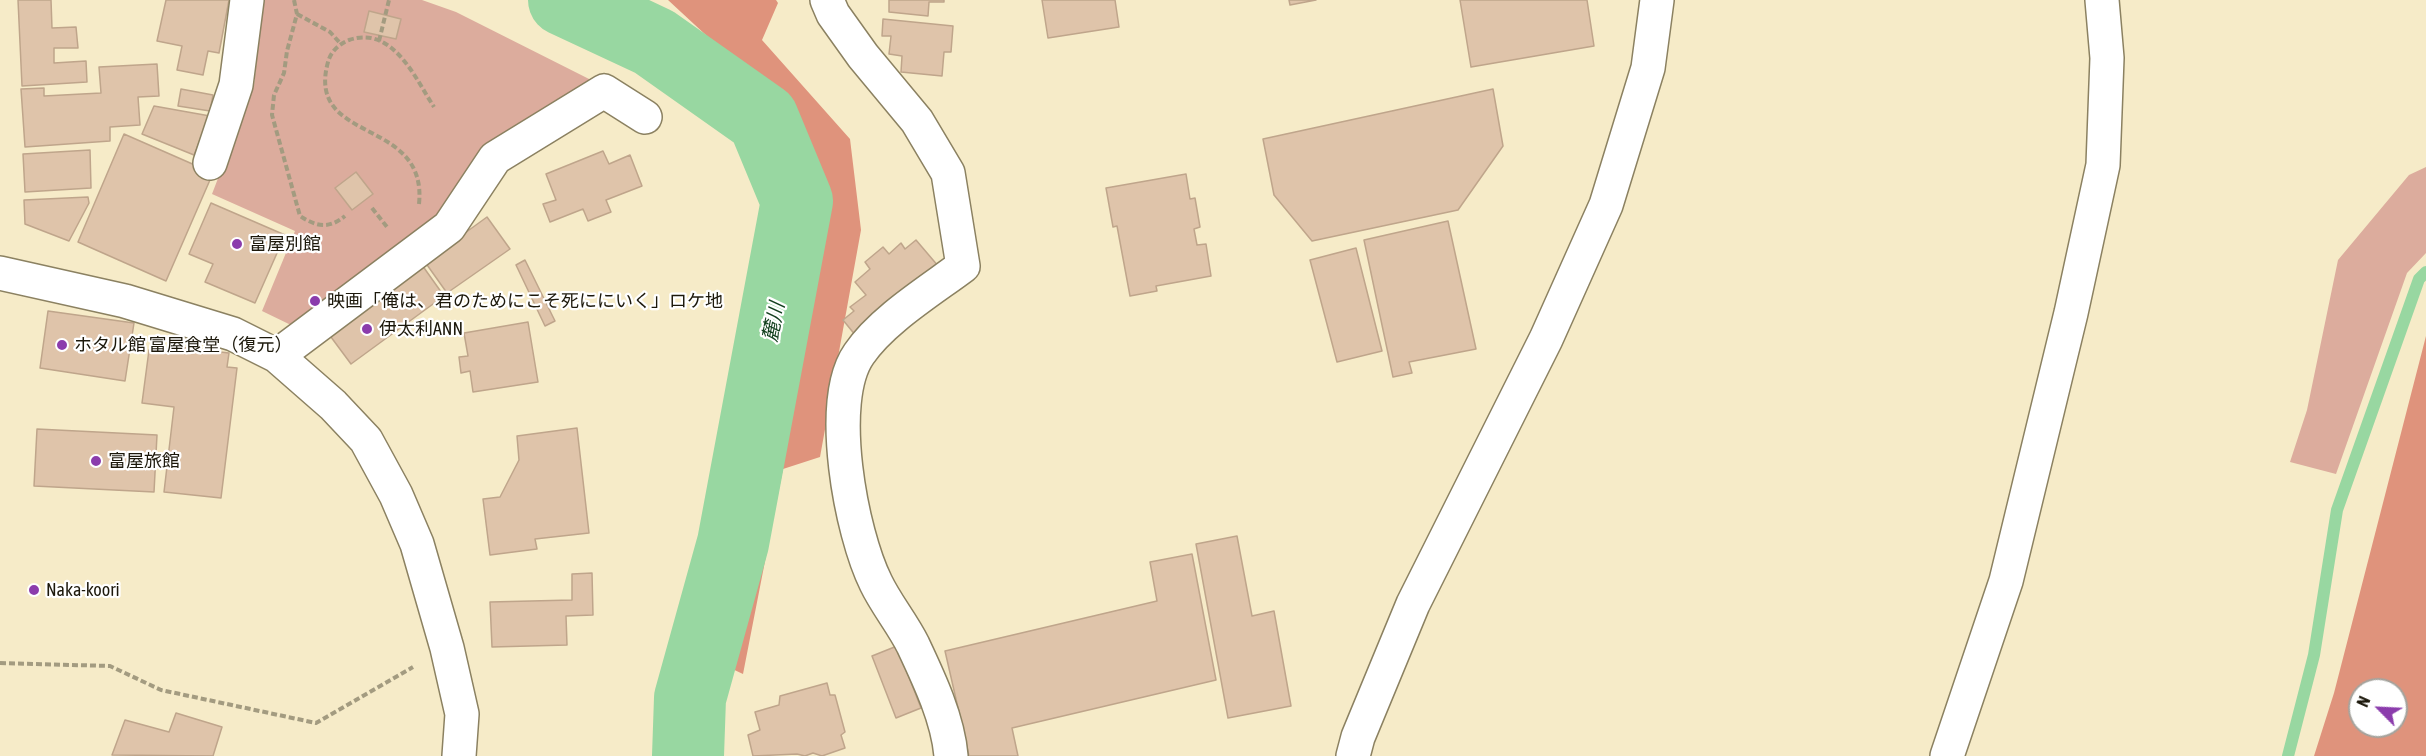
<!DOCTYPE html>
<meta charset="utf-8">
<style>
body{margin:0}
#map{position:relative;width:2426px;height:756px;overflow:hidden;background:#f6ebc8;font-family:"Asap Condensed",sans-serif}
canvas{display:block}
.north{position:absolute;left:2348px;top:678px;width:60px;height:60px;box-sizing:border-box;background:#fff;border:2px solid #a4a39d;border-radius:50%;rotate:294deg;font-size:16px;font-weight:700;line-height:24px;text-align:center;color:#1c180b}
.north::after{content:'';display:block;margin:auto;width:21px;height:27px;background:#8b3cac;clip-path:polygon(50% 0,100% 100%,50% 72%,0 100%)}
</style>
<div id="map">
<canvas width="2426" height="756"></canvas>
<div class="north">N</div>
</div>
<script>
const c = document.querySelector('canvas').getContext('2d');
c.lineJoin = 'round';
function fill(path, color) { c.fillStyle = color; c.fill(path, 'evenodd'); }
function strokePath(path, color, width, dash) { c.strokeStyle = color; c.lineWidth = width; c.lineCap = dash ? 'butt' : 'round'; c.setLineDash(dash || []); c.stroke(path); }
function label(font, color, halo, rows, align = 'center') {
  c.font = font + ' "Asap Condensed","Noto Sans JP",sans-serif'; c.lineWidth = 4.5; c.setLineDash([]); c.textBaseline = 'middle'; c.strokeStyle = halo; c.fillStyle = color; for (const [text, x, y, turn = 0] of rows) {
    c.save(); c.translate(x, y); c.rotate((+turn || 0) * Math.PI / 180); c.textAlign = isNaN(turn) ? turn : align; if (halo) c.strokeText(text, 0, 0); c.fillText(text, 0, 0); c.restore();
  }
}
fill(new Path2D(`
 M 263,0 L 422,0 L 456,12 L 601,85 L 446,214 L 293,326 L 262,311 L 295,231 L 212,194 L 254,85 Z
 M 2426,167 L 2426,253 L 2407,273 L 2336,474 L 2290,462 L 2307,410 L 2338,260 L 2409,175 Z`), '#dcac9d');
fill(new Path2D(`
 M 668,0 L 776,0 L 778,3 L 762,40 L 850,139 L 861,230 L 820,457 L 783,469 L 743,674 L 728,667 L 793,356 L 816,196 L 789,112 Z
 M 2426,336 L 2426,756 L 2314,756 L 2334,693 ZM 2360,690 L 2396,690 L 2396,726 L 2360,726 Z`), '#df937c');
strokePath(new Path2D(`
 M 2288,756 L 2314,655 L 2337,510 L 2419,279 L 2426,272`), '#98d7a1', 12);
strokePath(new Path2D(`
 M 564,0 L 654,42 L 763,119 L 797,201 L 733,543 L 690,698 L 688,756`), '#98d7a1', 72);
const building = new Path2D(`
 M 18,0 L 51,0 L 52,28 L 76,27 L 78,48 L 54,48 L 54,63 L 86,61 L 87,82 L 22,86 Z
 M 166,0 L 229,0 L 219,53 L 208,51 L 203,75 L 177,70 L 182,46 L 157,41 Z
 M 889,0 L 944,0 L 944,2 L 929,2 L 928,16 L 889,12 Z
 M 1042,0 L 1115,0 L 1119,27 L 1048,38 Z
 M 1289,0 L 1316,0 L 1290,5 Z
 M 1460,0 L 1587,0 L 1594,46 L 1471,67 Z
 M 369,11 L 401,19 L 396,39 L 364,32 Z
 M 883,19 L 953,26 L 951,52 L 944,52 L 942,76 L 901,72 L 902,56 L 889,54 L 891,36 L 882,36 Z
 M 157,64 L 159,96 L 138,97 L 140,125 L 110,127 L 110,141 L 25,147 L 21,89 L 44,88 L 44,96 L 101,93 L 99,67 Z
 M 181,89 L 213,95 L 210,111 L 178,106 Z
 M 1493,89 L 1503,146 L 1458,210 L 1312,241 L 1274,195 L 1263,139 Z
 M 154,106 L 210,116 L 194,155 L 142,134 Z
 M 124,134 L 213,173 L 166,281 L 78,242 Z
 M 90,150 L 91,188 L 25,192 L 23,154 Z
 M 603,151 L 609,164 L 630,155 L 642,186 L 606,200 L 611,212 L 588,221 L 583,209 L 550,222 L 543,204 L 556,200 L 546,174 Z
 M 356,172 L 373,194 L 352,210 L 335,188 Z
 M 1186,174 L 1190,199 L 1195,198 L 1200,227 L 1194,229 L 1197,245 L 1206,244 L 1211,276 L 1156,286 L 1157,291 L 1130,296 L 1117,226 L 1113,227 L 1106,188 Z
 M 88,197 L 89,203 L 69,241 L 25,224 L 24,200 Z
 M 211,203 L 285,235 L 255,303 L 205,282 L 213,264 L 189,254 Z
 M 487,217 L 510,249 L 447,293 L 425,262 Z
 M 1448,221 L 1476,349 L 1409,362 L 1412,373 L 1393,377 L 1364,240 Z
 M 916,240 L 939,267 L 856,336 L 843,320 L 854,311 L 850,307 L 866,295 L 855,282 L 870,269 L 865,262 L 883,247 L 889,254 L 901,243 L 905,249 Z
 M 1356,248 L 1382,351 L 1337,362 L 1310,260 Z
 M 525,260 L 555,321 L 545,326 L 516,265 Z
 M 422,265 L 444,296 L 351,364 L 328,333 Z
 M 48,311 L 134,323 L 125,381 L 40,368 Z
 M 528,322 L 538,382 L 473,392 L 470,371 L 461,373 L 459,357 L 468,356 L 464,333 Z
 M 179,347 L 229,353 L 227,367 L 237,368 L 221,498 L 164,492 L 174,407 L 142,403 L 149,350 L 178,353 Z
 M 577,428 L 589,533 L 535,539 L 537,549 L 490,555 L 483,499 L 500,497 L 519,460 L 517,436 Z
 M 37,429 L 157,435 L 154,492 L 34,486 Z
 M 1237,536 L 1252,616 L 1274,611 L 1291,706 L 1228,718 L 1196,544 Z
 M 1192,554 L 1216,680 L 1012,728 L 1018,756 L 969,756 L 945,651 L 1157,601 L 1150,562 Z
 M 592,573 L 593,615 L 566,616 L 567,645 L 492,647 L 490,602 L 572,600 L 572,574 Z
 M 897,646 L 921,708 L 896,718 L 872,656 Z
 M 827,683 L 830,695 L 835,695 L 845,732 L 841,735 L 845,748 L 822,756 L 813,753 L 805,756 L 797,754 L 753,756 L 748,735 L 760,730 L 755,712 L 779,705 L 780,696 Z
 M 176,713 L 222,727 L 213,756 L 112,755 L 125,720 L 169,732 Z`);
fill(building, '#dfc4aa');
strokePath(building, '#bfa58b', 1.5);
const minor = new Path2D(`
 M 827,0 L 833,14 L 863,56 L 917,121 L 948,173 L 963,266 C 931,290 882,320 859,354 C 826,401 851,533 876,583 C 886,604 902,623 913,645 C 929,679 948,719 951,756
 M 210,163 L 236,85 L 247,0
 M 0,273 L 125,301 L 233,334 L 277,356 L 333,405 L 366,440 L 396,495 L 417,544 L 447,648 L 462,714 L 459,756
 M 277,356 L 449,227 L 495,158 L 604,91 L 645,117
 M 1353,756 L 1358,737 L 1413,604 L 1546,339 L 1606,205 L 1648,68 L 1657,0
 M 1947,756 L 2006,581 L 2071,313 L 2103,165 L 2107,58 L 2102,0`);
strokePath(minor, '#8b8161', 36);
strokePath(new Path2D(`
 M 294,0 L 297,14 L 287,51 L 284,73 L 274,95 L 272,115 L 300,216 C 317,227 329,229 345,216
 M 297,14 L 330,32 L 340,43
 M 379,41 L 389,0
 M 419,204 C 428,116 305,145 328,62 C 331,51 339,44 349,40 C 393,25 415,78 434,107
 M 372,208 L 387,227
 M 0,663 L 110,666 L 161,690 L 316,723 L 413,667`), '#a39b80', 4, [6, 3]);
strokePath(minor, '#fff', 33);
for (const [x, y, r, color] of [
 [237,244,6,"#8b3cac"],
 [315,301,6,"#8b3cac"],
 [367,329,6,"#8b3cac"],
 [62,345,6,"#8b3cac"],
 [96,461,6,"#8b3cac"],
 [34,590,6,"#8b3cac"]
]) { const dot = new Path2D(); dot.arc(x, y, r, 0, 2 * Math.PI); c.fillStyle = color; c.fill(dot); strokePath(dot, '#fff', 2); }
label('18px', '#1c180b', '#fff', [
 ["富屋別館",249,244],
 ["映画「俺は、君のためにこそ死ににいく」ロケ地",327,301],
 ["伊太利ANN",379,329],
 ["ホタル館 富屋食堂（復元）",74,345],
 ["富屋旅館",108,461],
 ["Naka-koori",46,590]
], 'left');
label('italic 20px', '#113f1d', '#fff', [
 ["麓川",774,322,-79]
]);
</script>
